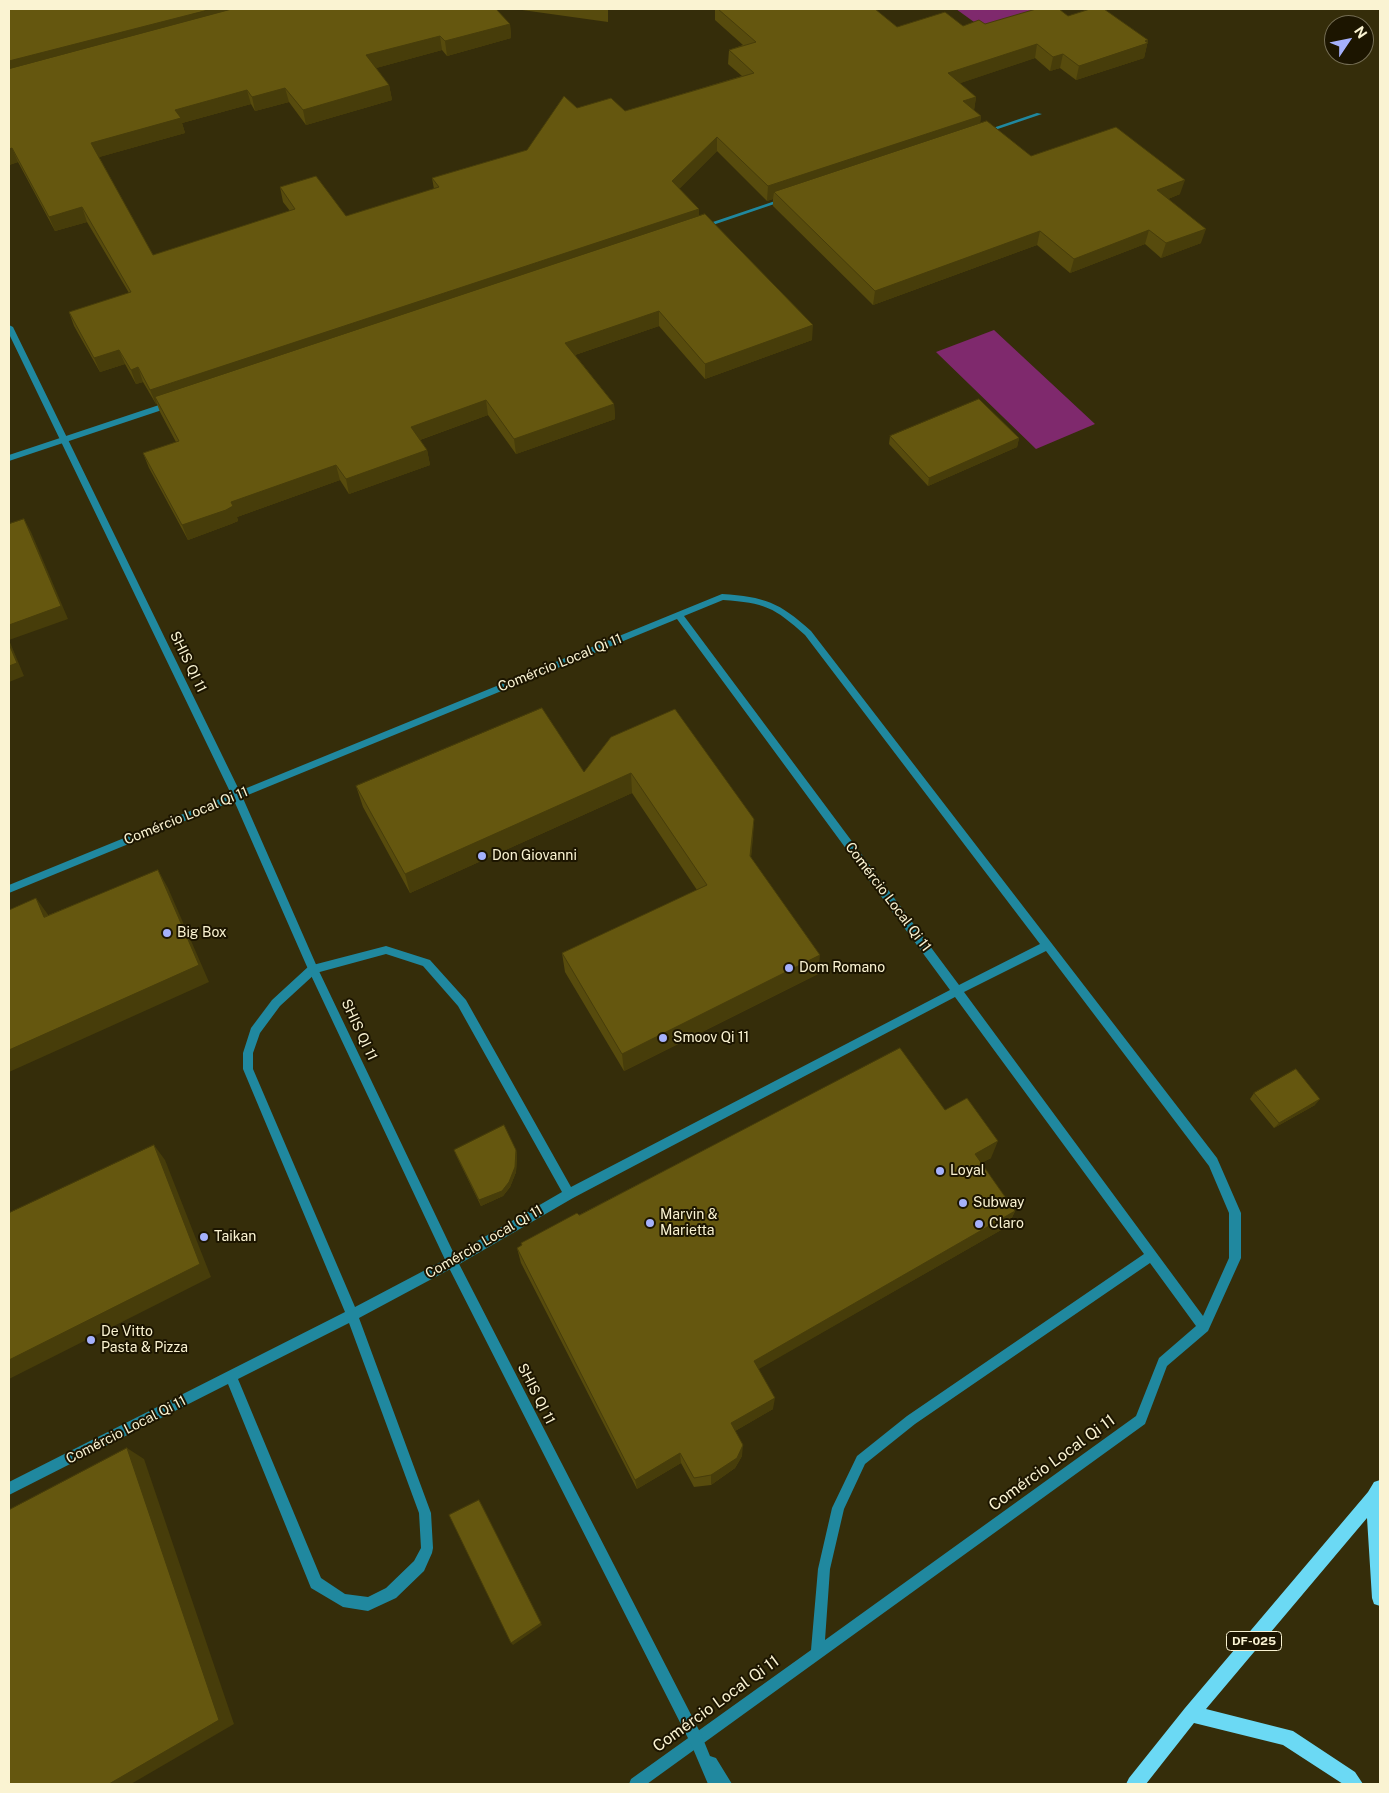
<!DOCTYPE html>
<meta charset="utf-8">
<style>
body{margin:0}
#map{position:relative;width:1389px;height:1793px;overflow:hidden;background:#352d0a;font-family:"Public Sans",sans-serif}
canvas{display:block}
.frame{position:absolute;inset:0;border:10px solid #faf3d2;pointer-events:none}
.north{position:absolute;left:1324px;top:15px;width:50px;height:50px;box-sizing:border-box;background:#1c1500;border:1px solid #756e54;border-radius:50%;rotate:56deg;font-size:14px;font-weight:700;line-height:20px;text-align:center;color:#faf3d2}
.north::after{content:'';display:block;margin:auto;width:18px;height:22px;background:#a5b1fc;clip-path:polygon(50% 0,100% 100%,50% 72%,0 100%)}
</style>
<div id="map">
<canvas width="1389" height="1793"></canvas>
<div class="frame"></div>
<div class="north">N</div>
</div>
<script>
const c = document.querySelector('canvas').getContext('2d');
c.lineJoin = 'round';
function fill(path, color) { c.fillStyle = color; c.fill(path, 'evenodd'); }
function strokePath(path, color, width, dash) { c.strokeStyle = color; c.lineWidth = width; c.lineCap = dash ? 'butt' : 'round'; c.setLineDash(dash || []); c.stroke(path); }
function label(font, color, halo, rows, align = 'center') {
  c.font = font + ' "Public Sans",sans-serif'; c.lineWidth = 4; c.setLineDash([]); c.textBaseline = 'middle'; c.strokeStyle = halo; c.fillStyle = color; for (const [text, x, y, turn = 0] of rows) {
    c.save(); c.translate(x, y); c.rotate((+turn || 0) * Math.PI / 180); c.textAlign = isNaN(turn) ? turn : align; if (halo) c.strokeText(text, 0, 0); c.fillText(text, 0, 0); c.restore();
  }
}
fill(new Path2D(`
 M 956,9 L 1033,9 L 1035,10 L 981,27 Z
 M 994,330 L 1095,424 L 1036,449 L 936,352 Z`), '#7f296d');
fill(new Path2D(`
 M 722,594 C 765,597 779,602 811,631 L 1217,1158 L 1241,1213 L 1241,1258 L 1208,1331 L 1167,1366 L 1145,1424 L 647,1784 L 629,1784 L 631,1779 L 811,1650 L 818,1569 L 832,1508 L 857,1456 L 907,1416 L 1144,1254 L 955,997 L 573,1198 L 456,1266 L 359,1318 L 431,1513 L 433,1548 L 432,1553 L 424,1571 L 396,1598 L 368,1611 L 343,1607 L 311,1588 L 228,1384 L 9,1495 L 9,1482 L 345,1312 L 243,1069 L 243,1053 L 251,1028 L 272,1000 L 309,966 L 386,946 L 430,960 L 466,1000 L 571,1187 L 950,990 L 677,619 L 9,893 L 9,885 ZM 723,600 C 765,603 774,607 805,635 L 1040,944 L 959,985 L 684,616 ZM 1046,951 L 1209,1166 L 1229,1213 L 1229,1258 L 1203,1316 L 964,992 ZM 386,954 L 423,966 L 458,1006 L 562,1192 L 448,1258 L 355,1307 L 253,1069 L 253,1053 L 260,1033 L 280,1006 L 316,973 ZM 1150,1263 L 1196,1326 L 1159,1358 L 1136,1416 L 825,1640 L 830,1569 L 844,1509 L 865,1464 L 915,1424 ZM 349,1323 L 419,1513 L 421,1548 L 414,1561 L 386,1588 L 368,1597 L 345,1594 L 321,1578 L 238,1379 Z`), '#20889f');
fill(new Path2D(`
 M 1037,113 L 1042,114 L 986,133 L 981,132 Z
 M 784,198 L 789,199 L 704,228 L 698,227 Z
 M 171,401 L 175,404 L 174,406 L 9,461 L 9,455 Z`), '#20889f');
fill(new Path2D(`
 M 9,325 L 13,327 L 242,796 L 318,969 L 456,1258 L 701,1734 L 710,1756 L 716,1758 L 732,1784 L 708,1784 L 691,1744 L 448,1266 L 308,969 L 232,796 L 9,334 Z`), '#20889f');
fill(new Path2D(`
 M 1380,1480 L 1380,1606 L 1374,1604 L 1372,1598 L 1367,1518 L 1206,1709 L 1293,1731 L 1355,1772 L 1363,1784 L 1343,1784 L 1283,1745 L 1194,1723 L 1146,1784 L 1126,1784 L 1129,1778 L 1185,1708 L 1368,1492 L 1374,1482 Z`), '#6bd9f4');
fill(new Path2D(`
 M 9,9 L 510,24 L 511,38 L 447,56 L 442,50 L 376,68 L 389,85 L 392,100 L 306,125 L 289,102 L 255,111 L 251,104 L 182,123 L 185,133 L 99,157 L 153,255 L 290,211 L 283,202 L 280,187 L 346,216 L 434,189 L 432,178 L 527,150 L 577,108 L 625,111 L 742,76 L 728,64 L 729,50 L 743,45 L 715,20 L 715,9 L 875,9 L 897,27 L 963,26 L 1068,16 L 1148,40 L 1144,58 L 1076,80 L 1060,68 L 1050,71 L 1035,58 L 960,83 L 976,97 L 974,110 L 981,116 L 980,123 L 1031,156 L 1180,194 L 1168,199 L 1201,243 L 1161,258 L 1145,244 L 1070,273 L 1037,245 L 873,305 L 773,206 L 773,199 L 767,201 L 717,151 L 679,189 L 699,209 L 699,216 L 812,340 L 705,379 L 659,326 L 575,355 L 614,404 L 615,419 L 516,454 L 488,415 L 420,440 L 427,450 L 430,465 L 349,494 L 340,480 L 237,517 L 238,521 L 231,524 L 188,540 L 149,468 L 143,453 L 176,442 L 160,412 L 157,404 L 156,404 L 143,382 L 136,384 L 125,364 L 100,372 L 74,326 L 69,312 L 129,293 L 87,222 L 55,231 L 18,162 L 9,165 Z
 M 515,9 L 608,9 L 608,22 Z
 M 890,436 L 1019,438 L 1017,447 L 928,486 L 889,444 Z
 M 611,737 L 754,819 L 751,857 L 818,974 L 624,1071 L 565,972 L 562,953 L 697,890 L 632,793 L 410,893 L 363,807 L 356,786 L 584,772 Z
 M 1254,1093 L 1315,1105 L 1274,1128 L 1250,1099 Z
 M 945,1110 L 991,1158 L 981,1163 L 1015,1211 L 1008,1226 L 758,1369 L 773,1409 L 735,1431 L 742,1456 L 735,1468 L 711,1485 L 694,1487 L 681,1463 L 637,1489 L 521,1263 L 517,1248 L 522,1245 L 521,1243 L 579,1215 Z
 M 454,1150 L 516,1150 L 517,1156 L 516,1172 L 510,1187 L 503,1196 L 481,1206 L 456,1155 Z`), '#574b0d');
fill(new Path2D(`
 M 212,9 L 270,9 L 9,77 L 9,61 Z
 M 510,24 L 511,38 L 447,56 L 445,41 Z
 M 440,36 L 442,50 L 369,70 L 366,55 Z
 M 1148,40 L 1144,58 L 1076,80 L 1079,66 Z
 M 1037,44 L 1035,58 L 946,88 L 948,73 Z
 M 1063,54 L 1060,68 L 1050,71 L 1053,57 Z
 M 389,85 L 392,100 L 306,125 L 303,110 Z
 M 285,88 L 289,102 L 255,111 L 252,97 Z
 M 247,90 L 251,104 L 182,123 L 185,133 L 96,158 L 91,143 L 175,110 Z
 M 976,97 L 974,111 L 963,101 Z
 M 981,116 L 979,130 L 774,192 L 773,199 L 767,201 L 768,186 Z
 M 717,137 L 717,151 L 672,196 L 672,181 Z
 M 12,148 L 18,162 L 9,165 L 9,149 Z
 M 1185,180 L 1180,194 L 1153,205 L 1157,190 Z
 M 82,207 L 87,222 L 55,231 L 49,217 Z
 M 699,209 L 699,224 L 155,397 L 157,404 L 156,404 L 150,390 Z
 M 1206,229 L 1201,243 L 1161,258 L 1166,243 Z
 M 1149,230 L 1145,244 L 1070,273 L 1074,259 Z
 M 1040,231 L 1037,245 L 873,305 L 875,291 Z
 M 659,311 L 659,326 L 566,358 L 565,343 Z
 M 813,325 L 812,340 L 705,379 L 705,364 Z
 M 119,350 L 125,364 L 100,372 L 94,358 Z
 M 138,367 L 143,382 L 136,384 L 131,370 Z
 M 486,400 L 488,415 L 414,442 L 411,427 Z
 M 614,404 L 615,419 L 516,454 L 514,439 Z
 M 1019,438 L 1017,447 L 928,486 L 929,478 Z
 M 427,450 L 430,465 L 349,494 L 346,479 Z
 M 336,465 L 340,480 L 237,517 L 238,521 L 231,524 L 188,540 L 182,525 L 231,502 Z
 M 24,519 L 31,532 L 68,619 L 9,640 L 24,676 L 9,682 L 9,625 Z
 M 631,773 L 632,793 L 410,893 L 405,874 Z
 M 754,819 L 753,839 L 749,875 L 750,856 Z
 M 158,870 L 168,888 L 209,982 L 9,1072 L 9,1050 Z
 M 36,898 L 49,916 L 44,917 Z
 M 820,955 L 818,974 L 624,1071 L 622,1054 Z
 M 1320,1099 L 1315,1105 L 1274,1128 L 1279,1123 Z
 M 998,1141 L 991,1158 L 968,1170 L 975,1154 Z
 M 154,1145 L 165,1160 L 211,1277 L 9,1379 L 9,1360 Z
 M 516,1150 L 517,1156 L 516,1172 L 510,1187 L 503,1196 L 481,1206 L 479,1200 Z
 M 1015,1211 L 1008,1226 L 752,1373 L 754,1361 Z
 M 775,1398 L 773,1409 L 730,1434 L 731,1423 Z
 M 743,1445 L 742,1456 L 735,1468 L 711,1485 L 711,1475 Z
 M 127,1448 L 144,1459 L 234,1724 L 131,1784 L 109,1784 Z
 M 680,1453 L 681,1463 L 637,1489 L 635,1480 Z
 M 481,1503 L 542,1625 L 513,1645 L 511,1643 Z`), '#473d0a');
const building = new Path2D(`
 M 9,9 L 212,9 L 9,61 Z
 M 232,9 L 496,9 L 510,24 L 445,41 L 440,36 L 366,55 L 389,85 L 303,110 L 285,88 L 252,97 L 247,90 L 175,110 L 181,118 L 91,143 L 153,255 L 295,209 L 280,187 L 316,176 L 346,216 L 439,187 L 432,178 L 527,150 L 564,96 L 577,108 L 611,98 L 625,111 L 754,73 L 729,50 L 756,42 L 718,9 L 875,9 L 897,27 L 945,12 L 963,26 L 979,20 L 985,24 L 1036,9 L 1059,9 L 1068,16 L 1090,9 L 1104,9 L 1148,40 L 1145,41 L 1148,43 L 1079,66 L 1063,54 L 1053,57 L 1037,44 L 948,73 L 976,97 L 963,101 L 981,116 L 768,186 L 717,137 L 672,181 L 699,209 L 150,390 L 138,367 L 131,370 L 119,350 L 94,358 L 69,312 L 131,292 L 82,207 L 49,217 L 12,148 L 9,149 L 9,69 Z
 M 987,121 L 1031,156 L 1116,127 L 1185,180 L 1157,190 L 1206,229 L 1166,243 L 1149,230 L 1074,259 L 1040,231 L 875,291 L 774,192 Z
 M 705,214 L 813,325 L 705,364 L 659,311 L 565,343 L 614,404 L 514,439 L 486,400 L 411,427 L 427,450 L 346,479 L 336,465 L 231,502 L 233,506 L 226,510 L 182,525 L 143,453 L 179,441 L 155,397 Z
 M 979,399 L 1019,438 L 929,478 L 890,436 Z
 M 24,519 L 61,606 L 9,625 L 9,524 Z
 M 9,644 L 17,663 L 9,666 Z
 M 542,708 L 584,772 L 611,737 L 675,709 L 754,819 L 750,856 L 820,955 L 622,1054 L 562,953 L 707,885 L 631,773 L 405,874 L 356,786 Z
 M 158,870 L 199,965 L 9,1050 L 9,910 L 36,898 L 44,917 Z
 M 900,1048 L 945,1110 L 967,1098 L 998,1141 L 975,1154 L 1015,1211 L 754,1361 L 775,1398 L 731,1423 L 743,1445 L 737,1458 L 711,1475 L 694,1478 L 680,1453 L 635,1480 L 517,1248 L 522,1245 L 521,1243 L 577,1213 L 579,1215 Z
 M 1296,1069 L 1320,1099 L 1279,1123 L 1254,1093 Z
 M 504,1125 L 516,1150 L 515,1167 L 509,1182 L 502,1191 L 479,1200 L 454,1150 Z
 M 154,1145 L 200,1264 L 9,1360 L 9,1213 Z
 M 127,1448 L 219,1720 L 109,1784 L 9,1784 L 9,1510 Z
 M 479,1500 L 541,1623 L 511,1643 L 449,1515 Z`);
fill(building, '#65570f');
strokePath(building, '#473d0a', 1);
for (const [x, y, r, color] of [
 [482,856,5,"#a5b1fc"],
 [167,933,5,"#a5b1fc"],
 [789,968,5,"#a5b1fc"],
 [663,1038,5,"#a5b1fc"],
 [940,1171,5,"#a5b1fc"],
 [963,1203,5,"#a5b1fc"],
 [650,1223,5,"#a5b1fc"],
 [979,1224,5,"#a5b1fc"],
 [204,1237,5,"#a5b1fc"],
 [91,1340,5,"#a5b1fc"]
]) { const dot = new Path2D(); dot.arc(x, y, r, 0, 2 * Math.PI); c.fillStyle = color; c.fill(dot); strokePath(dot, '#1c1500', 2); }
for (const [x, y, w] of [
 [1254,1641,55]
]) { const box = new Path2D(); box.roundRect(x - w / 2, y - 9.5, w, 19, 4); c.fillStyle = '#1c1500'; c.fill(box); strokePath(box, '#faf3d2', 1); }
label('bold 12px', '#faf3d2', null, [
 ["DF-025",1254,1641]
]);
label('14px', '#faf3d2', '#1c1500', [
 ["SHIS QI 11",188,662,64],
 ["Comércio Local Qi 11",560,663,-22],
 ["Comércio Local Qi 11",186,816,-22],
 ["Comércio Local Qi 11",888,897,53],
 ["SHIS QI 11",359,1030,65],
 ["Comércio Local Qi 11",484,1242,-30],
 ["SHIS QI 11",536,1394,63],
 ["Comércio Local Qi 11",126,1430,-27]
]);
label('14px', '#faf3d2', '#1c1500', [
 ["Don Giovanni",492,856],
 ["Big Box",177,933],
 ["Dom Romano",799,968],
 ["Smoov Qi 11",673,1038],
 ["Loyal",950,1171],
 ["Subway",973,1203],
 ["Marvin &",660,1215],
 ["Marietta",660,1231],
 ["Claro",989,1224],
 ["Taikan",214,1237],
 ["De Vitto",101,1332],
 ["Pasta & Pizza",101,1348]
], 'left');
label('16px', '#faf3d2', '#1c1500', [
 ["Comércio Local Qi 11",1052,1463,-36],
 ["Comércio Local Qi 11",716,1704,-36]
]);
</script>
